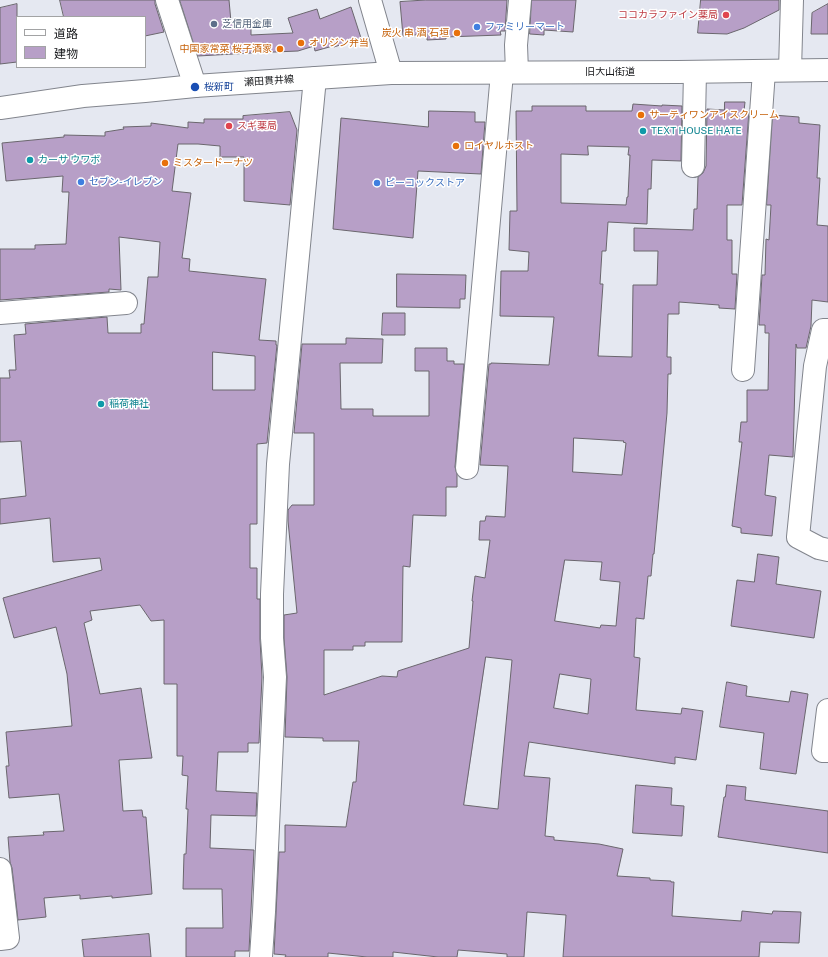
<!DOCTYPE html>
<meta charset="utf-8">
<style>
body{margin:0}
#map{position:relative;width:828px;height:957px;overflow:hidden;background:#e5e8f1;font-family:"Public Sans","Noto Sans JP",sans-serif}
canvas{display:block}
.legend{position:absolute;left:16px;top:16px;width:130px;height:52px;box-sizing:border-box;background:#fff;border:1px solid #a2a3a4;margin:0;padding:5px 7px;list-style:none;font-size:12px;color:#17181b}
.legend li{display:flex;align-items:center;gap:8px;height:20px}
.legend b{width:20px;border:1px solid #a2a3a4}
</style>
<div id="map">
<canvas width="828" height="957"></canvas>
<ul class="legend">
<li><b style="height:5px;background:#fff"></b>道路</li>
<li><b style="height:11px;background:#b79fc7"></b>建物</li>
</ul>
</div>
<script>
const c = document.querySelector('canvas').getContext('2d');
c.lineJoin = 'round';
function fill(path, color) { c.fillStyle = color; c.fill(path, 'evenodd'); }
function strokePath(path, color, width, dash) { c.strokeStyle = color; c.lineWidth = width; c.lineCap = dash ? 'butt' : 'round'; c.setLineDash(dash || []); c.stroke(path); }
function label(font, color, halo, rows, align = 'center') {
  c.font = font + ' "Public Sans","Noto Sans JP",sans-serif'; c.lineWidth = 3; c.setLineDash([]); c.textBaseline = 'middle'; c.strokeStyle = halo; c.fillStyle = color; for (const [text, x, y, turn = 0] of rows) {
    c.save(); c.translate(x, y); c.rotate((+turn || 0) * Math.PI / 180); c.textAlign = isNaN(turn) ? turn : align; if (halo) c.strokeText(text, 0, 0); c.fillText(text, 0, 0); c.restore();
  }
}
const building = new Path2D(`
 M 60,0 L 155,0 L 155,4 L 164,32 L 145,36 L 145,17 L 64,17 Z
 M 180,0 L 229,0 L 231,22 L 251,22 L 251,35 L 293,33 L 288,18 L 317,9 L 320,19 L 351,7 L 361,38 L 334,47 L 333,46 L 315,51 L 314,46 L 298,51 L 251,53 L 198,56 Z
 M 426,0 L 507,0 L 505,31 L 500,31 L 501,35 L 446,37 L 446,39 L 427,40 L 427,34 L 403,36 L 400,2 Z
 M 532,0 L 576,0 L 573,32 L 544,30 L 544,35 L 530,34 Z
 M 701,0 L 779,0 L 779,10 L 744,28 L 727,34 L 698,33 Z
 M 17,4 L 17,62 L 0,64 L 0,8 Z
 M 828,4 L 828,34 L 811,34 L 812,13 Z
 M 725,102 L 745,102 L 744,111 L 749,111 L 742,205 L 727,205 L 727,240 L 732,240 L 732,274 L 737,274 L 735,309 L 719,308 L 719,305 L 679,302 L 679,314 L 668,314 L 667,357 L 671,357 L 671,374 L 668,374 L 667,413 L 654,554 L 653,554 L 651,576 L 648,576 L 644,619 L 636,618 L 634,657 L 640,658 L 636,710 L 681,714 L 682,708 L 703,711 L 696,760 L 675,757 L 675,764 L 529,742 L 524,776 L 550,778 L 545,836 L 554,837 L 554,840 L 599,844 L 623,849 L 617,876 L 650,878 L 650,880 L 671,881 L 671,882 L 674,882 L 672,916 L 741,921 L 742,911 L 772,914 L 773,911 L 801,912 L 799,943 L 760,942 L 759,957 L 563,957 L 566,915 L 527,912 L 524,957 L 507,957 L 507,954 L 458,950 L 457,957 L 438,957 L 393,952 L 393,957 L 367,957 L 328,953 L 328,957 L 285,957 L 286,955 L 274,954 L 279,852 L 285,852 L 285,825 L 346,827 L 353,782 L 356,782 L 359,741 L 323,741 L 323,738 L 285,737 L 287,677 L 284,638 L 284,615 L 297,613 L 288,521 L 288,510 L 292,505 L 314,505 L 314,433 L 294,433 L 302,344 L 346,344 L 346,338 L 383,339 L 382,363 L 340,363 L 341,409 L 373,409 L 373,416 L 429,416 L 429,371 L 415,371 L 415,348 L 447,348 L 447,361 L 454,361 L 454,364 L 464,364 L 455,467 L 457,474 L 457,487 L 446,487 L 446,516 L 413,515 L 410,567 L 403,566 L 402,642 L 365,642 L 365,646 L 353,646 L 353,650 L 324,650 L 324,695 L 382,676 L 397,677 L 398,671 L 469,648 L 473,601 L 472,601 L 475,576 L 485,578 L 490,540 L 479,540 L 480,521 L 485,521 L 486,516 L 505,517 L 508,466 L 480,465 L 489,364 L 491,364 L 491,363 L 549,365 L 554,317 L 500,316 L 501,271 L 528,271 L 529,252 L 509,250 L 510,211 L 517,211 L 516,111 L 532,111 L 532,106 L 586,106 L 586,111 L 632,111 L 633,104 L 662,106 L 662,105 L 682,106 L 681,161 L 652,160 L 651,189 L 648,189 L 647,224 L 608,222 L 606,251 L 602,251 L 600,284 L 603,284 L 598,356 L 632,357 L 633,285 L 657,285 L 658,251 L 634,251 L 634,228 L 693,230 L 694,209 L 697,209 L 698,177 L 703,173 L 706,166 L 707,109 L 724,110 ZM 588,146 L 629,147 L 628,155 L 630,155 L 628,197 L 627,197 L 626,205 L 561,203 L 561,154 L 588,155 ZM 574,438 L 624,441 L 623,442 L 626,443 L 622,475 L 573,472 ZM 565,560 L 602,562 L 600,580 L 620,582 L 616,626 L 601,625 L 600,628 L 555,621 ZM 486,657 L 512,660 L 498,809 L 464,805 ZM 560,674 L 591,679 L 588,714 L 554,708 Z
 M 429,111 L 475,112 L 475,122 L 485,122 L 481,174 L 418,171 L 413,238 L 333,229 L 341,118 L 428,127 Z
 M 290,112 L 297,130 L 290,205 L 244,201 L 244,157 L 220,157 L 220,146 L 198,144 L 178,144 L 172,191 L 191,193 L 182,258 L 190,259 L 189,271 L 266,279 L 259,340 L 276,341 L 276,345 L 277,345 L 267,443 L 257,444 L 257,524 L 250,524 L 250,568 L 257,568 L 257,599 L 260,599 L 260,639 L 262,677 L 259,743 L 248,743 L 248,752 L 218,752 L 216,791 L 257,793 L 256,816 L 211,815 L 210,848 L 254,850 L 249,951 L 235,951 L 235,957 L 186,957 L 186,928 L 223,928 L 222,889 L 183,889 L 184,854 L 186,854 L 188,809 L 186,809 L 188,776 L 182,775 L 183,756 L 177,756 L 177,684 L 164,684 L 164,620 L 151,621 L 140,605 L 90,611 L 92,620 L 84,623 L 100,694 L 141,688 L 152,758 L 119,760 L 123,811 L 142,810 L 143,817 L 146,817 L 152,894 L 112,898 L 112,896 L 80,899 L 80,895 L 44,898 L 46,917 L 18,920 L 12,868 L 10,862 L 8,837 L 44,835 L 43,832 L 64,831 L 59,794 L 9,798 L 6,766 L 9,766 L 6,732 L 72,726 L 67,674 L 56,627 L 14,638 L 3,598 L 102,570 L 100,558 L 53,562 L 50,518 L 0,524 L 0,499 L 26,496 L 21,441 L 0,442 L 0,378 L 10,378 L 9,370 L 16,370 L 14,335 L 26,334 L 25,324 L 107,317 L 108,333 L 141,333 L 141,324 L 144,324 L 148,277 L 158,277 L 160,242 L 119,237 L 121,290 L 109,289 L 109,292 L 0,300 L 0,249 L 35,249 L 35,245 L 66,244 L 69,192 L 62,192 L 63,176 L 6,181 L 2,143 L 64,137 L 64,135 L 105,136 L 105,132 L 124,129 L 123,127 L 151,126 L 151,123 L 188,128 L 188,122 L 204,123 L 204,119 L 243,119 L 243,116 ZM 213,352 L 255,356 L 255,390 L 213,390 Z
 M 773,115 L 799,117 L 799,123 L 820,125 L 817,178 L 820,178 L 817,225 L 828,226 L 828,302 L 812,300 L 811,326 L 806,348 L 797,348 L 796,344 L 793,457 L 769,455 L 765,495 L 776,497 L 772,536 L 741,533 L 741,528 L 732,526 L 742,442 L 739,442 L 741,422 L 747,422 L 747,390 L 768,390 L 769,333 L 765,333 L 765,325 L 759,325 L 762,275 L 765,275 L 766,239 L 769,240 L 771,205 L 767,205 Z
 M 397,274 L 466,275 L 465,299 L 460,299 L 460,308 L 397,307 Z
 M 383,313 L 405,313 L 405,335 L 382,335 Z
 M 758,554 L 779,557 L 776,584 L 821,591 L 814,638 L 731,626 L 737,580 L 754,582 Z
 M 727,682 L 747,686 L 746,696 L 789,702 L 791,691 L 808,694 L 796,774 L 760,769 L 764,733 L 720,727 Z
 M 636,785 L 672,788 L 671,805 L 684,806 L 682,836 L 633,833 Z
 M 727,785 L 746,787 L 745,800 L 828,811 L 828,853 L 718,837 L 724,797 L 725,797 Z
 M 149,934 L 151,957 L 84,957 L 82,940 Z`);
fill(building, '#b79fc7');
strokePath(building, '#6a666d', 1);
const minor = new Path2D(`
 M 167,0 L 195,86
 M 790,70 L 792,0
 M 517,72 L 516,45 L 520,0
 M 693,166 L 695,72
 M 0,313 L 126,303
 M 828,330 L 823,330 L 815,366 L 798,537 L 819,548 L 828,550
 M 743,370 L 764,71
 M 467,468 L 502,73
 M 828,710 L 823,751 L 828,751
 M 0,869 L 8,938 L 0,939
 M 261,957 L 264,912 L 275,677 L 272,638 L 272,594 L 278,464 L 315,78`);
const tertiary = new Path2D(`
 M 391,73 L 678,72 L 828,70`);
const secondary = new Path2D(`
 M 0,108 L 83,96 L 145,91 L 195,86 L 391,73 L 370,0`);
strokePath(minor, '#82858d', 24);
strokePath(tertiary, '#82858d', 24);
strokePath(secondary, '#82858d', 24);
strokePath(minor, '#fff', 22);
strokePath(tertiary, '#fff', 22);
strokePath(secondary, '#fff', 22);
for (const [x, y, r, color] of [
 [726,15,4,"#e0444e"],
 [214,24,4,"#5c6f8a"],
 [477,27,4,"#3f7fe0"],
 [457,33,4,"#e8710a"],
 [301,43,4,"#e8710a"],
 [280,49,4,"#e8710a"],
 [195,87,5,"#1a4fb4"],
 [641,115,4,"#e8710a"],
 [229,126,4,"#e0444e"],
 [643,131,4,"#0f9aa8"],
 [456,146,4,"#e8710a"],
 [30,160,4,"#0f9aa8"],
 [165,163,4,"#e8710a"],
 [81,182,4,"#3f7fe0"],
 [377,183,4,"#3f7fe0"],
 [101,404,4,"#0f9aa8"]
]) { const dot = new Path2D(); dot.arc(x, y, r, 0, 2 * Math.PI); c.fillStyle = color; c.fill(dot); strokePath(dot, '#fff', 1.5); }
label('10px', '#be3a42', '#fff', [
 ["ココカラファイン薬局",718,15],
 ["スギ薬局",237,126,"left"]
], 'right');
label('10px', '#4e5e75', '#fff', [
 ["芝信用金庫",222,24]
], 'left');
label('10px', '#366cbe', '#fff', [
 ["ファミリーマート",485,27],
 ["セブン-イレブン",89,182],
 ["ピーコックストア",385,183]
], 'left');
label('10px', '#c56008', '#fff', [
 ["炭火 串 酒 石垣",449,33,"right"],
 ["オリジン弁当",309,43],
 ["中国家常菜 桜子酒家",272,49,"right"],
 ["サーティワンアイスクリーム",649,115],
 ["ロイヤルホスト",464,146],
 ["ミスタードーナツ",173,163]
], 'left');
label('10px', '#17181b', '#fff', [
 ["旧大山街道",610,72],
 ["瀬田貫井線",269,81,-4]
]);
label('10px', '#164399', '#fff', [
 ["桜新町",204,87]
], 'left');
label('10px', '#0d838f', '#fff', [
 ["TEXT HOUSE HATE",651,131],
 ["カーサ ウワボ",38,160],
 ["稲荷神社",109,404]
], 'left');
</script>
